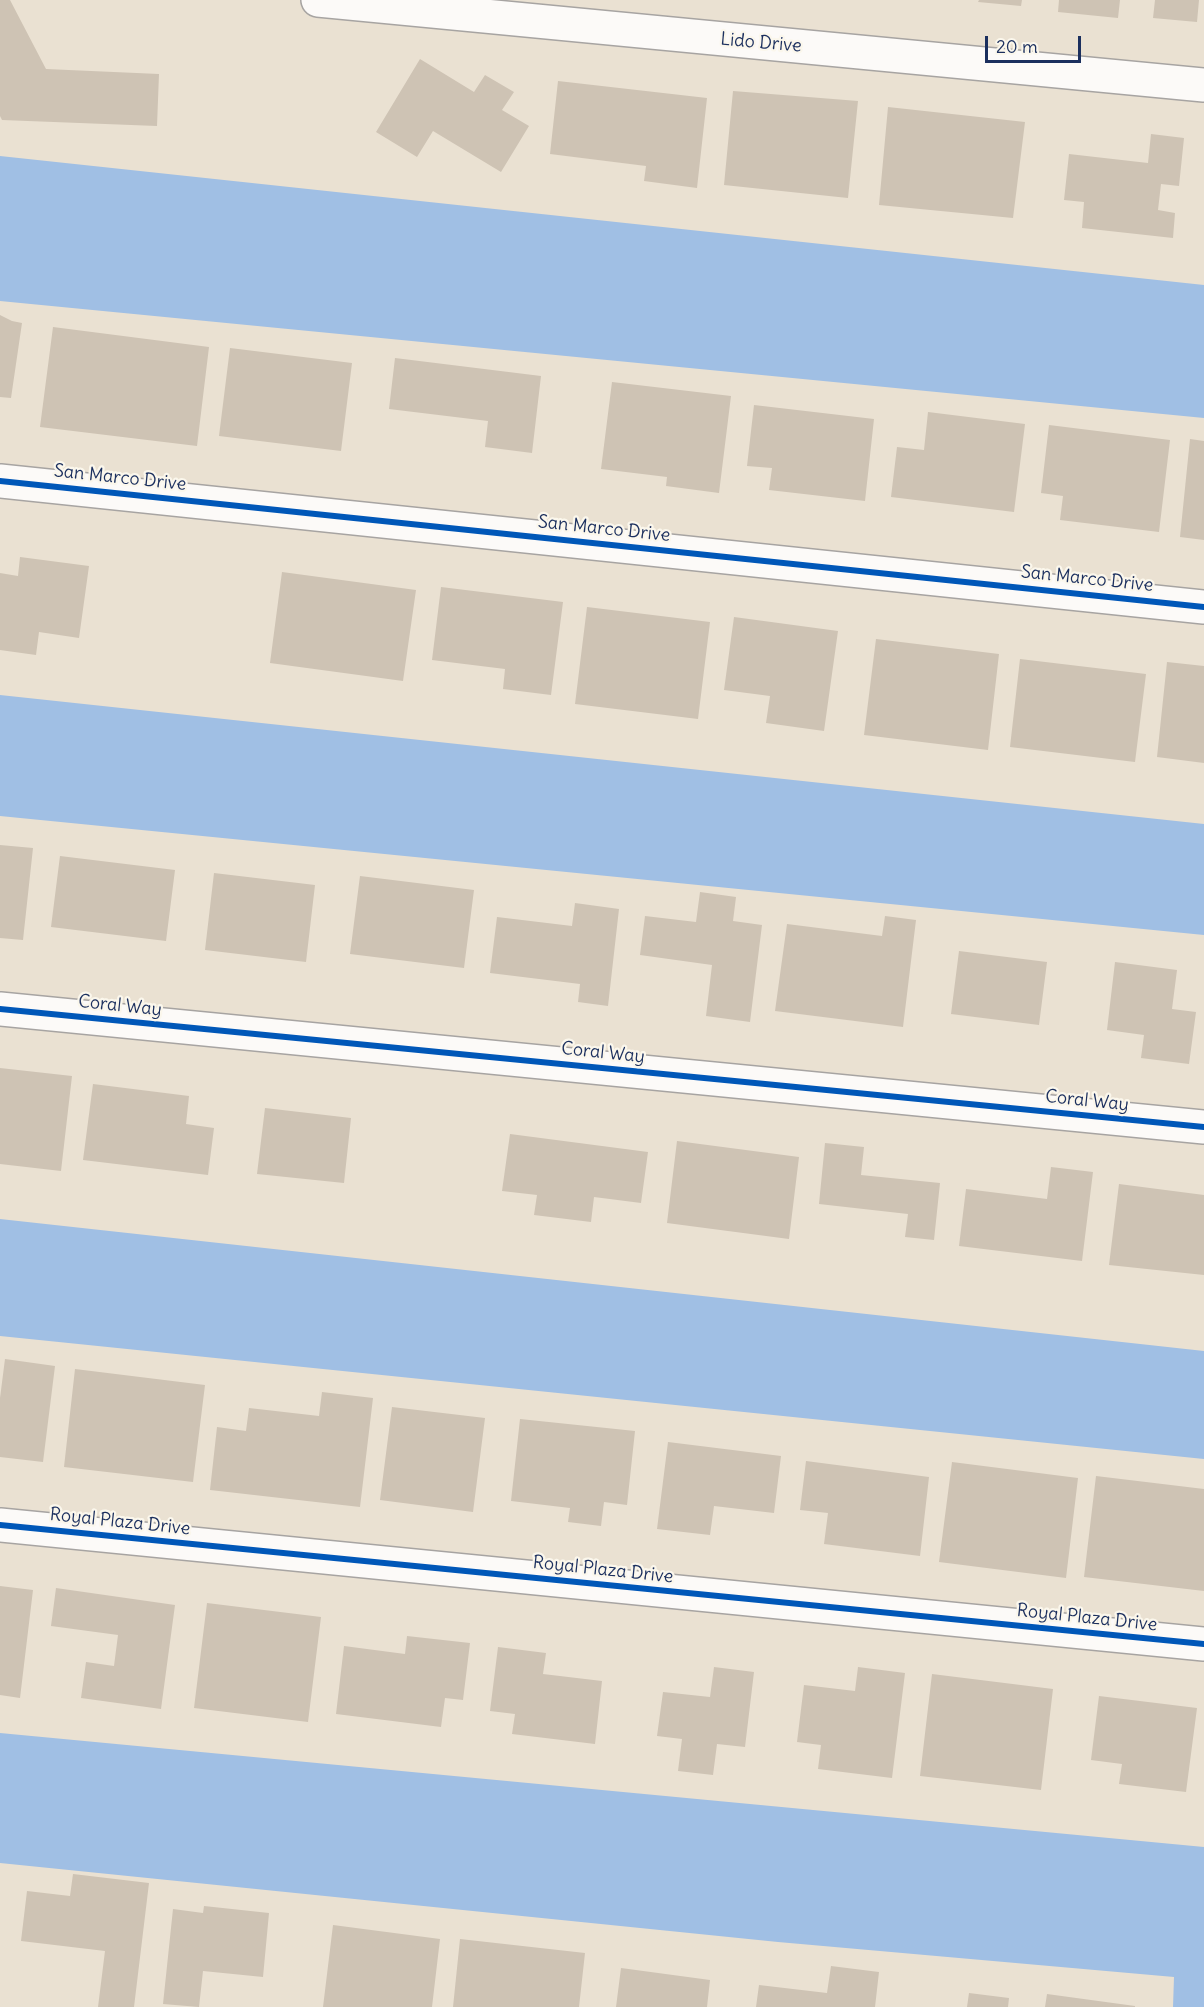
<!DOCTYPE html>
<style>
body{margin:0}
#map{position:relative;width:1204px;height:2007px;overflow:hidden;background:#eae1d2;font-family:Delius,sans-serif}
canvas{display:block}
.scale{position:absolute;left:985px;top:36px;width:96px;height:27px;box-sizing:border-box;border:3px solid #1b2f5e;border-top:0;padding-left:8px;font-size:18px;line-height:21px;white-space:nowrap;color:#1b2f5e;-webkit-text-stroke:4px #fbf7ec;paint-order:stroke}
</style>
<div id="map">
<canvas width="1204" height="2007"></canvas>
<div class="scale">20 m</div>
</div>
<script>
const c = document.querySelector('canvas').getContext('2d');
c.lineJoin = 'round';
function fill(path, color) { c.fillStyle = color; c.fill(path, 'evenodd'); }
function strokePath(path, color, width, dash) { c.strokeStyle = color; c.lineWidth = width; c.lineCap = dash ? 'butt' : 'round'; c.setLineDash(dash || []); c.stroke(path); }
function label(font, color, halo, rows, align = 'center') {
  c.font = font + ' Delius,sans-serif'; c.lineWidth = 4.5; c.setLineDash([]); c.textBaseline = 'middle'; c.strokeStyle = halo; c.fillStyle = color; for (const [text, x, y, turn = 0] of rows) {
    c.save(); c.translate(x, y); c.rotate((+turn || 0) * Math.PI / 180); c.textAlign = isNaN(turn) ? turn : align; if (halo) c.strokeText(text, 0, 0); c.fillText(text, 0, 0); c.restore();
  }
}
fill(new Path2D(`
 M 0,156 L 1204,285 L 1204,418 L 0,301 Z
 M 0,695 L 1204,824 L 1204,935 L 0,816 Z
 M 0,1219 L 1204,1351 L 1204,1459 L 0,1336 Z
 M 0,1733 L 1204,1847 L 1204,2007 L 1173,2007 L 1174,1977 L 778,1942 L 0,1863 Z`), '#a0bfe4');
fill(new Path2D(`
 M 0,0 L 10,0 L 46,69 L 159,74 L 157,126 L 2,120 L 0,116 Z
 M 979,0 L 1022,0 L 1021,6 L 978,2 Z
 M 1059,0 L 1120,0 L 1118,18 L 1058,12 Z
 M 1155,0 L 1199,0 L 1197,22 L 1153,18 Z
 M 420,59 L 474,92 L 485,75 L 514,92 L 502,110 L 529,126 L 501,172 L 433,131 L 417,157 L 376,132 Z
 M 558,81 L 707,98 L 697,188 L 644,181 L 646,166 L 550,154 Z
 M 733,91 L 858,101 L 848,198 L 724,185 Z
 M 888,107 L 1025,122 L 1013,218 L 879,205 Z
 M 1151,134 L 1184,138 L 1179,186 L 1161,184 L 1158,210 L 1175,213 L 1173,238 L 1082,228 L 1084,202 L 1064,200 L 1069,154 L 1148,163 Z
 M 0,315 L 12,321 L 22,323 L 11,398 L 0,397 Z
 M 53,327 L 209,347 L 197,446 L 40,427 Z
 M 230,348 L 352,363 L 341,451 L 219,436 Z
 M 395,358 L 541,376 L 532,453 L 485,447 L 488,421 L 389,409 Z
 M 612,382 L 731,396 L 719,493 L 666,486 L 667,477 L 601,469 Z
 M 754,405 L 874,419 L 865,501 L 769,490 L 772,468 L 747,466 Z
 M 928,412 L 1025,424 L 1014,512 L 891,497 L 897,447 L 924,450 Z
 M 1049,425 L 1170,440 L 1159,532 L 1060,520 L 1063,496 L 1041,493 Z
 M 1190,439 L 1204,441 L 1204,540 L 1180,537 Z
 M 20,557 L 89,566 L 79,638 L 39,632 L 36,655 L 0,650 L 0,573 L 18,576 Z
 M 282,572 L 416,590 L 403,681 L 270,663 Z
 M 441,587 L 563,602 L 551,695 L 503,689 L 505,669 L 432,660 Z
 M 587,607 L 710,622 L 698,719 L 575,704 Z
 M 734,617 L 838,631 L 824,731 L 766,723 L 770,696 L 724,690 Z
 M 876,639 L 999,654 L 988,750 L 864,735 Z
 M 1020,659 L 1146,674 L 1135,762 L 1010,747 Z
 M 1167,662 L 1204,666 L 1204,763 L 1157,757 Z
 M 0,845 L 33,848 L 23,940 L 0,938 Z
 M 60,856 L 175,870 L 166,941 L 51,927 Z
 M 214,873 L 315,885 L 306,962 L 205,950 Z
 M 360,876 L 474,890 L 464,968 L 350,954 Z
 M 700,892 L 736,897 L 733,921 L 762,925 L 750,1022 L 706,1016 L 712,965 L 640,955 L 645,916 L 696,922 Z
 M 575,903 L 619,909 L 608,1006 L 578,1002 L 580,984 L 490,973 L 497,917 L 572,926 Z
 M 885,916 L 916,920 L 903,1027 L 775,1011 L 787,924 L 882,936 Z
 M 959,951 L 1047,962 L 1039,1025 L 951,1014 Z
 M 1115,962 L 1177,970 L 1172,1009 L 1196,1012 L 1189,1064 L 1141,1058 L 1144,1035 L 1107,1030 Z
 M 0,1068 L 72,1076 L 61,1171 L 0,1164 Z
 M 93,1084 L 189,1096 L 186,1124 L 214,1128 L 208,1175 L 83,1160 Z
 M 265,1108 L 351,1118 L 344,1183 L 257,1174 Z
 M 510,1134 L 648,1152 L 641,1203 L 594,1197 L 591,1222 L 534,1215 L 537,1195 L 502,1191 Z
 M 677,1141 L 799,1157 L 789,1239 L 667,1223 Z
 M 825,1143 L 864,1147 L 861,1175 L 940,1183 L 934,1240 L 905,1237 L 908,1214 L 819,1204 Z
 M 1051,1167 L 1093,1172 L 1082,1261 L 959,1246 L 966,1189 L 1047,1199 Z
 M 1119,1184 L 1204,1195 L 1204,1275 L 1109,1265 Z
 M 5,1359 L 55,1366 L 43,1462 L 0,1457 L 0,1398 Z
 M 75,1369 L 205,1385 L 193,1482 L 64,1467 Z
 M 322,1392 L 373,1398 L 360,1507 L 210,1490 L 217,1427 L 246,1431 L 249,1408 L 319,1416 Z
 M 392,1407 L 485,1418 L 473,1512 L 380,1500 Z
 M 520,1419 L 635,1431 L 627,1505 L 604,1502 L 601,1526 L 568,1522 L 570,1508 L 511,1501 Z
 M 668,1442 L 781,1456 L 774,1513 L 714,1506 L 710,1535 L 657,1529 Z
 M 806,1461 L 929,1477 L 920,1556 L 824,1544 L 828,1513 L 800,1510 Z
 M 952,1462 L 1078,1478 L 1066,1578 L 939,1562 Z
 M 1096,1476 L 1204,1489 L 1204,1591 L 1084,1577 Z
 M 0,1586 L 33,1590 L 20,1698 L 0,1695 Z
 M 56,1588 L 175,1605 L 161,1709 L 81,1698 L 86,1662 L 114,1666 L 118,1635 L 51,1626 Z
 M 207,1603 L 321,1617 L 308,1722 L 194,1708 Z
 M 407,1636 L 470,1643 L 463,1700 L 445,1698 L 441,1727 L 336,1714 L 344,1646 L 405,1654 Z
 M 498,1647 L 546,1653 L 543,1674 L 602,1681 L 595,1744 L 512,1734 L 515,1714 L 490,1711 Z
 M 714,1667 L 754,1672 L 745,1747 L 717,1744 L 713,1775 L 678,1771 L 682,1739 L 657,1736 L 663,1692 L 710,1697 Z
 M 858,1667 L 905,1673 L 892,1778 L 818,1769 L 821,1745 L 797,1742 L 804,1685 L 855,1691 Z
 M 932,1674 L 1053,1689 L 1041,1790 L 920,1776 Z
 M 1099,1696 L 1197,1708 L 1186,1792 L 1119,1784 L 1122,1764 L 1091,1760 Z
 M 73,1874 L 149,1883 L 134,2007 L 98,2007 L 105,1951 L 21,1941 L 27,1891 L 70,1896 Z
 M 204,1906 L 269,1913 L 263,1977 L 203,1971 L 199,2007 L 163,2004 L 173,1909 L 203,1913 Z
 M 333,1925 L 440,1939 L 432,2007 L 323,2007 Z
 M 460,1939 L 585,1953 L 579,2007 L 453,2007 Z
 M 831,1966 L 879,1972 L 875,2007 L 756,2007 L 759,1985 L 827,1993 Z
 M 621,1968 L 710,1980 L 707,2007 L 616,2007 Z
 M 969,1993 L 1009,1998 L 1008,2007 L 967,2007 Z
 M 1047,1994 L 1135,2006 L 1135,2007 L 1045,2007 Z`), '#cec3b4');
const minor = new Path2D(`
 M 318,0 L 1204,85
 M 0,481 L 1204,607
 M 0,1009 L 1204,1127
 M 0,1525 L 1204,1644`);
strokePath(minor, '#a7a4a2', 36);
strokePath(minor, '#fcfaf8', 33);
strokePath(new Path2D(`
 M 0,481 L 1204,607
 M 0,1009 L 1204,1127
 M 0,1525 L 1204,1644`), '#0057b8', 6);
label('18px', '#1b2f5e', '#fbf7ec', [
 ["Lido Drive",761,43,5],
 ["San Marco Drive",120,478,6],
 ["San Marco Drive",604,529,6],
 ["San Marco Drive",1087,579,6],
 ["Coral Way",120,1006,6],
 ["Coral Way",603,1053,6],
 ["Coral Way",1087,1101,6],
 ["Royal Plaza Drive",120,1522,6],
 ["Royal Plaza Drive",603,1570,6],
 ["Royal Plaza Drive",1087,1618,6]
]);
</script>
